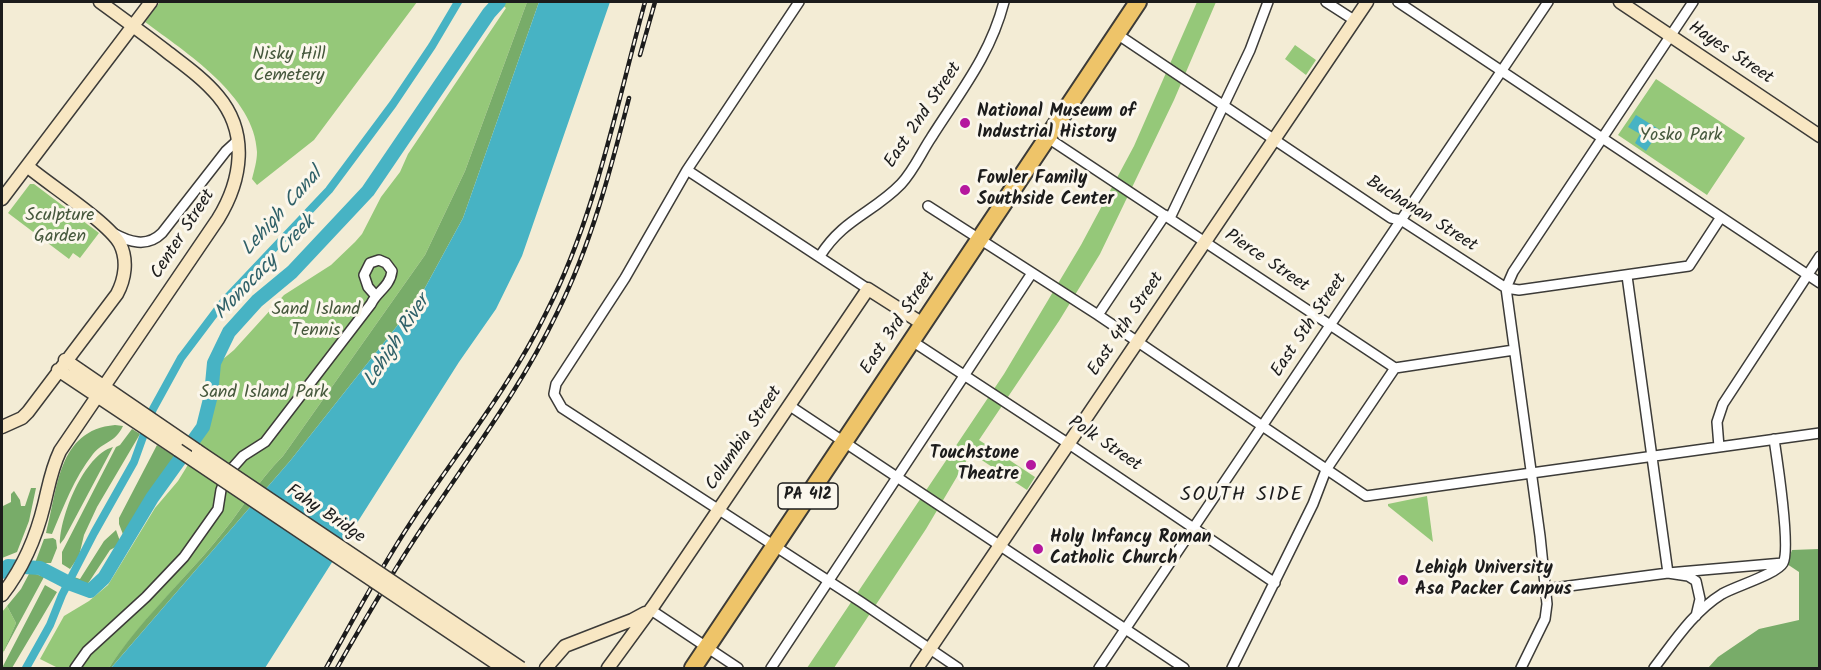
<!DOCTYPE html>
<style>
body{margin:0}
#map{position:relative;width:1821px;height:670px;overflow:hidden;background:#f3ecd5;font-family:Kalam,sans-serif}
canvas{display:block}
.frame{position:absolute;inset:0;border:3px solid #1c1c1c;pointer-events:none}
</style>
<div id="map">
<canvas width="1821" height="670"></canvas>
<div class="frame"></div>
</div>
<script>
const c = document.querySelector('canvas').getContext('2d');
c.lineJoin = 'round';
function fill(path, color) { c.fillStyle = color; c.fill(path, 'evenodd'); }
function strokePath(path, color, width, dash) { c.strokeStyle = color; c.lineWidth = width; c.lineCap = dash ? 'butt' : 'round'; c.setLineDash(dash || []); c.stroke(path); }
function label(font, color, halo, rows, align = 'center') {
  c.font = font + ' Kalam,sans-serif'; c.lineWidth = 6; c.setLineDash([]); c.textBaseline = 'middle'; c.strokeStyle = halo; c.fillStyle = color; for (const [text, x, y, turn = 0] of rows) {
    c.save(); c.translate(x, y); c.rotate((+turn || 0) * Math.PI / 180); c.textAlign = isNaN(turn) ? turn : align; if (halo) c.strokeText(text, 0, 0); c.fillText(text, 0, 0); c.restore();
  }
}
fill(new Path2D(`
 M 160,2 L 417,2 L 314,140 L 257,185 L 252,179 C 254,171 257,161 257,152 C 255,96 185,52 145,22 Z
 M 499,2 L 527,2 L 465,171 L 425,255 L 283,456 C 257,482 239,514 215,542 C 181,583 138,624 109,668 L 58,668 L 40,659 L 64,616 L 89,601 L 108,585 L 155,508 L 178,481 L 194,455 L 206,424 L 216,365 L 234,350 L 284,295 L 331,265 L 355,242 L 362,234 L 381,197 L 400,172 L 408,154 L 506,8 Z
 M 1197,2 L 1216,2 L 1174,100 L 1100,254 L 1059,321 L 979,440 L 1035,477 L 1027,490 L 971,453 L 926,529 L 834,668 L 807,668 L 1004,374 L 1081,245 L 1134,146 Z
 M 1295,45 L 1316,60 L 1306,75 L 1285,59 Z
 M 1656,79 L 1745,138 L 1707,195 L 1618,135 Z
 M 30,184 L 34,184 L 99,233 L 80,258 L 73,253 L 69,259 L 8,213 Z
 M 1427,496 L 1433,542 L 1388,506 L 1388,504 Z
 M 7,606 L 16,623 L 4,651 L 2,652 L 2,612 Z`), '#95c879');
fill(new Path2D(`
 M 527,2 L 539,2 L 463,218 L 420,297 L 290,461 L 111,668 L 109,668 C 137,624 181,583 215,542 C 239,514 257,482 283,456 L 425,255 L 465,171 Z
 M 115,425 L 123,426 C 115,443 104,441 93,454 C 74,478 64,506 52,534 L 46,533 C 58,490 57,430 115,425 Z
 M 132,429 L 140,434 L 97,507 L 84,535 L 79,556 L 70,569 L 62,564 L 62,552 L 116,447 L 120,445 Z
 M 157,445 L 176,457 L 160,483 L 146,498 L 137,518 L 124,537 L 119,524 L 119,518 Z
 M 113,447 L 64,539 L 60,544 C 60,516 84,455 113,447 Z
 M 31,488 L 36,488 L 29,521 L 17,552 L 2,558 L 2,510 L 3,506 L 11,502 L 11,494 L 14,491 L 20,500 L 21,506 L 25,506 Z
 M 116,530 L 121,544 L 110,550 L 87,585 L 78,585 L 72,580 L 74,577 L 80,579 L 104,541 Z
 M 53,538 L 56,540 L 57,548 L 51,563 L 35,563 L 44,539 Z
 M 1819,549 L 1819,668 L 1708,668 L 1718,657 L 1759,629 L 1799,620 L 1799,572 L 1787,564 L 1792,550 Z
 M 30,572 L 44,577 L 4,651 L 2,655 L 16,623 L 7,606 L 21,589 Z
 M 45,585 L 57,592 L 12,668 L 2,668 Z`), '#78ac69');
fill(new Path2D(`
 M 539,2 L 610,2 L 522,256 L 496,309 L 459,362 L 265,668 L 111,668 L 290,461 L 420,297 L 463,218 Z
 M 1636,115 L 1660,130 L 1646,151 L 1635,143 L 1640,134 L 1628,127 Z`), '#47b3c4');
strokePath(new Path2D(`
 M 26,668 L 50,625 L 62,595 L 94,533 L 134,462 L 153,409 L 181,358 L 224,301 L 329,190 L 393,104 L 432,46 L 458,2`), '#47b3c4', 8);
strokePath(new Path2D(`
 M 2,572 L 8,566 L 40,568 L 71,584 L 90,591 L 104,578 L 152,498 L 203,427 L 211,395 L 214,363 L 229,332 L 257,301 L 292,272 L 368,191 L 489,13 L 499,2`), '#47b3c4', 14);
const street = new Path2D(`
 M 799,2 L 687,170 L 625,278 L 556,384 L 554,394 L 562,408 L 861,602 L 958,668
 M 1326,2 L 1354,20
 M 1398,2 L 1820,283
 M 1117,34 L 1391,218 L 1401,220 L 1506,288 L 1519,290 L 1689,266 L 1721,217
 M 1048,138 L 1395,368 L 1514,350
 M 687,170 L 868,289
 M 928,206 L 1098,315 L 1366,496 L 1820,433
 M 1170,218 L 1250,50 L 1268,2
 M 113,233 C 129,242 147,248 162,233 L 226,151 L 238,140
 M 820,256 C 843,219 873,213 901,184 C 914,170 921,153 931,138 C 960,92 990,56 1004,2
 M 1627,276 L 1668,573 L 1688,576 L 1696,581 L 1700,599 L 1696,616
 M 1098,315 L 1165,215
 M 912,341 L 1069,444 L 1275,583
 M 790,406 L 1184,668
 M 1719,447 L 1717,422 L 1723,404 L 1820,256
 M 1546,589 L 1668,573 L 1783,563
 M 651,610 L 738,668
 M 75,668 L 87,651 L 146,597 L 184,557 L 218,509 L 221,490 L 227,474 L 243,456 L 265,442 L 371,304 C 377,291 390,287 392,271 L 386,263 L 379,260 L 370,263 L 364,275 L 368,287 L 375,295
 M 771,668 L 1032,273
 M 1099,668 L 1548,2
 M 1232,668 L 1313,504 L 1326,470 L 1395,368
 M 1521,668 L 1545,619 L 1547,604 L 1540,536 L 1506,288 L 1513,272 L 1693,2
 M 1654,668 C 1674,642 1693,612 1722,594 C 1736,586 1777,574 1783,563 C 1791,549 1777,459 1774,439`);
const secondary = new Path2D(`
 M 1620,2 L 1820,136
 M 2,199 L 151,2
 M 65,360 L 198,451
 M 58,370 L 178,450
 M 2,427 L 22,418 L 28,412 L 117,294 C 125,279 128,260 120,244 C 109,223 48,184 27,166
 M 2,595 C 23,568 36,538 44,505 C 49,485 51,470 60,451 L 218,219 C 242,180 249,133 218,96 C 203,78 184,65 166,51 C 144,34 122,18 100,2
 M 546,668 L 565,646 L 632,620 L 645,613
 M 608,668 L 654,605 L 868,289 L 923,324
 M 917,668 L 1367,2`);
const highway = new Path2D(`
 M 693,668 L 1138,2`);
strokePath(street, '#3c3b38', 12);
strokePath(secondary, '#3c3b38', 15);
strokePath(highway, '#3c3b38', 20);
strokePath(street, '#fff', 9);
strokePath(secondary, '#f8e7c3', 12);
strokePath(highway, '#eec469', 16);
const rail = new Path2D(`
 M 640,55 L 655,2
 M 326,668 C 354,618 381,567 413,519 C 458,451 510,387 546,313 C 596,215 616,107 645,2
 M 337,668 C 364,621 391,574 422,528 C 468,458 520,390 557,313 C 591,245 610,172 629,98`);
strokePath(rail, '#1c1c1c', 4.5);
strokePath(rail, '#fbf7ec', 2, [7]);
const secondaryBridge = new Path2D(`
 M 178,450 L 503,668
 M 198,451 L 521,668`);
strokePath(secondaryBridge, '#3c3b38', 15, []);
strokePath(secondaryBridge, '#f8e7c3', 12);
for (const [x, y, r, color] of [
 [965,123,6,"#b5179e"],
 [965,190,6,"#b5179e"],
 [1031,465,6,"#b5179e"],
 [1038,549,6,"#b5179e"],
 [1403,580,6,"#b5179e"]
]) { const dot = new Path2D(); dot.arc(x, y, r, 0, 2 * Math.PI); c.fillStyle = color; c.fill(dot); strokePath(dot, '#fbf7ec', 2); }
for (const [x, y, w] of [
 [808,496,60]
]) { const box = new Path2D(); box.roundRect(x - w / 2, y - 13, w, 26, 4.5); c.fillStyle = '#fbf7ec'; c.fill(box); strokePath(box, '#1c1c1c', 1.5); }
label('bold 16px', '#1c1c1c', null, [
 ["PA 412",808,496]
]);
label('18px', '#1c1c1c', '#fbf7ec', [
 ["Hayes Street",1730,54,34],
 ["East 2nd Street",924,116,-56],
 ["Buchanan Street",1421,215,32],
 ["Center Street",184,235,-57],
 ["Pierce Street",1266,262,34],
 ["East 3rd Street",899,324,-56],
 ["East 4th Street",1127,325,-56],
 ["East 5th Street",1310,326,-56],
 ["Columbia Street",745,439,-56],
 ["Polk Street",1104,445,34],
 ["Fahy Bridge",325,515,34]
]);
label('18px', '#46583d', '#fbf7ec', [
 ["Nisky Hill",289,56],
 ["Cemetery",289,77],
 ["Yosko Park",1681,137],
 ["Sculpture",60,217],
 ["Garden",60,238],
 ["Sand Island",316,311],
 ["Tennis",316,332],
 ["Sand Island Park",264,394]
]);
label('bold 18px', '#1c1c1c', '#fbf7ec', [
 ["National Museum of",977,113],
 ["Industrial History",977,134],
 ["Fowler Family",977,180],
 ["Southside Center",977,201],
 ["Touchstone",1019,455,"right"],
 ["Theatre",1019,476,"right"],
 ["Holy Infancy Roman",1050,539],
 ["Catholic Church",1050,560],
 ["Lehigh University",1415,570],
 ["Asa Packer Campus",1415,591]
], 'left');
label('italic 20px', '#2f6068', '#fbf7ec', [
 ["Lehigh Canal",283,213,-48],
 ["Monocacy Creek",266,269,-46],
 ["Lehigh River",398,342,-57]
]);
c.letterSpacing = '1.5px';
label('20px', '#1c1c1c', '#fbf7ec', [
 ["SOUTH SIDE",1242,497]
]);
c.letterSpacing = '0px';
</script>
